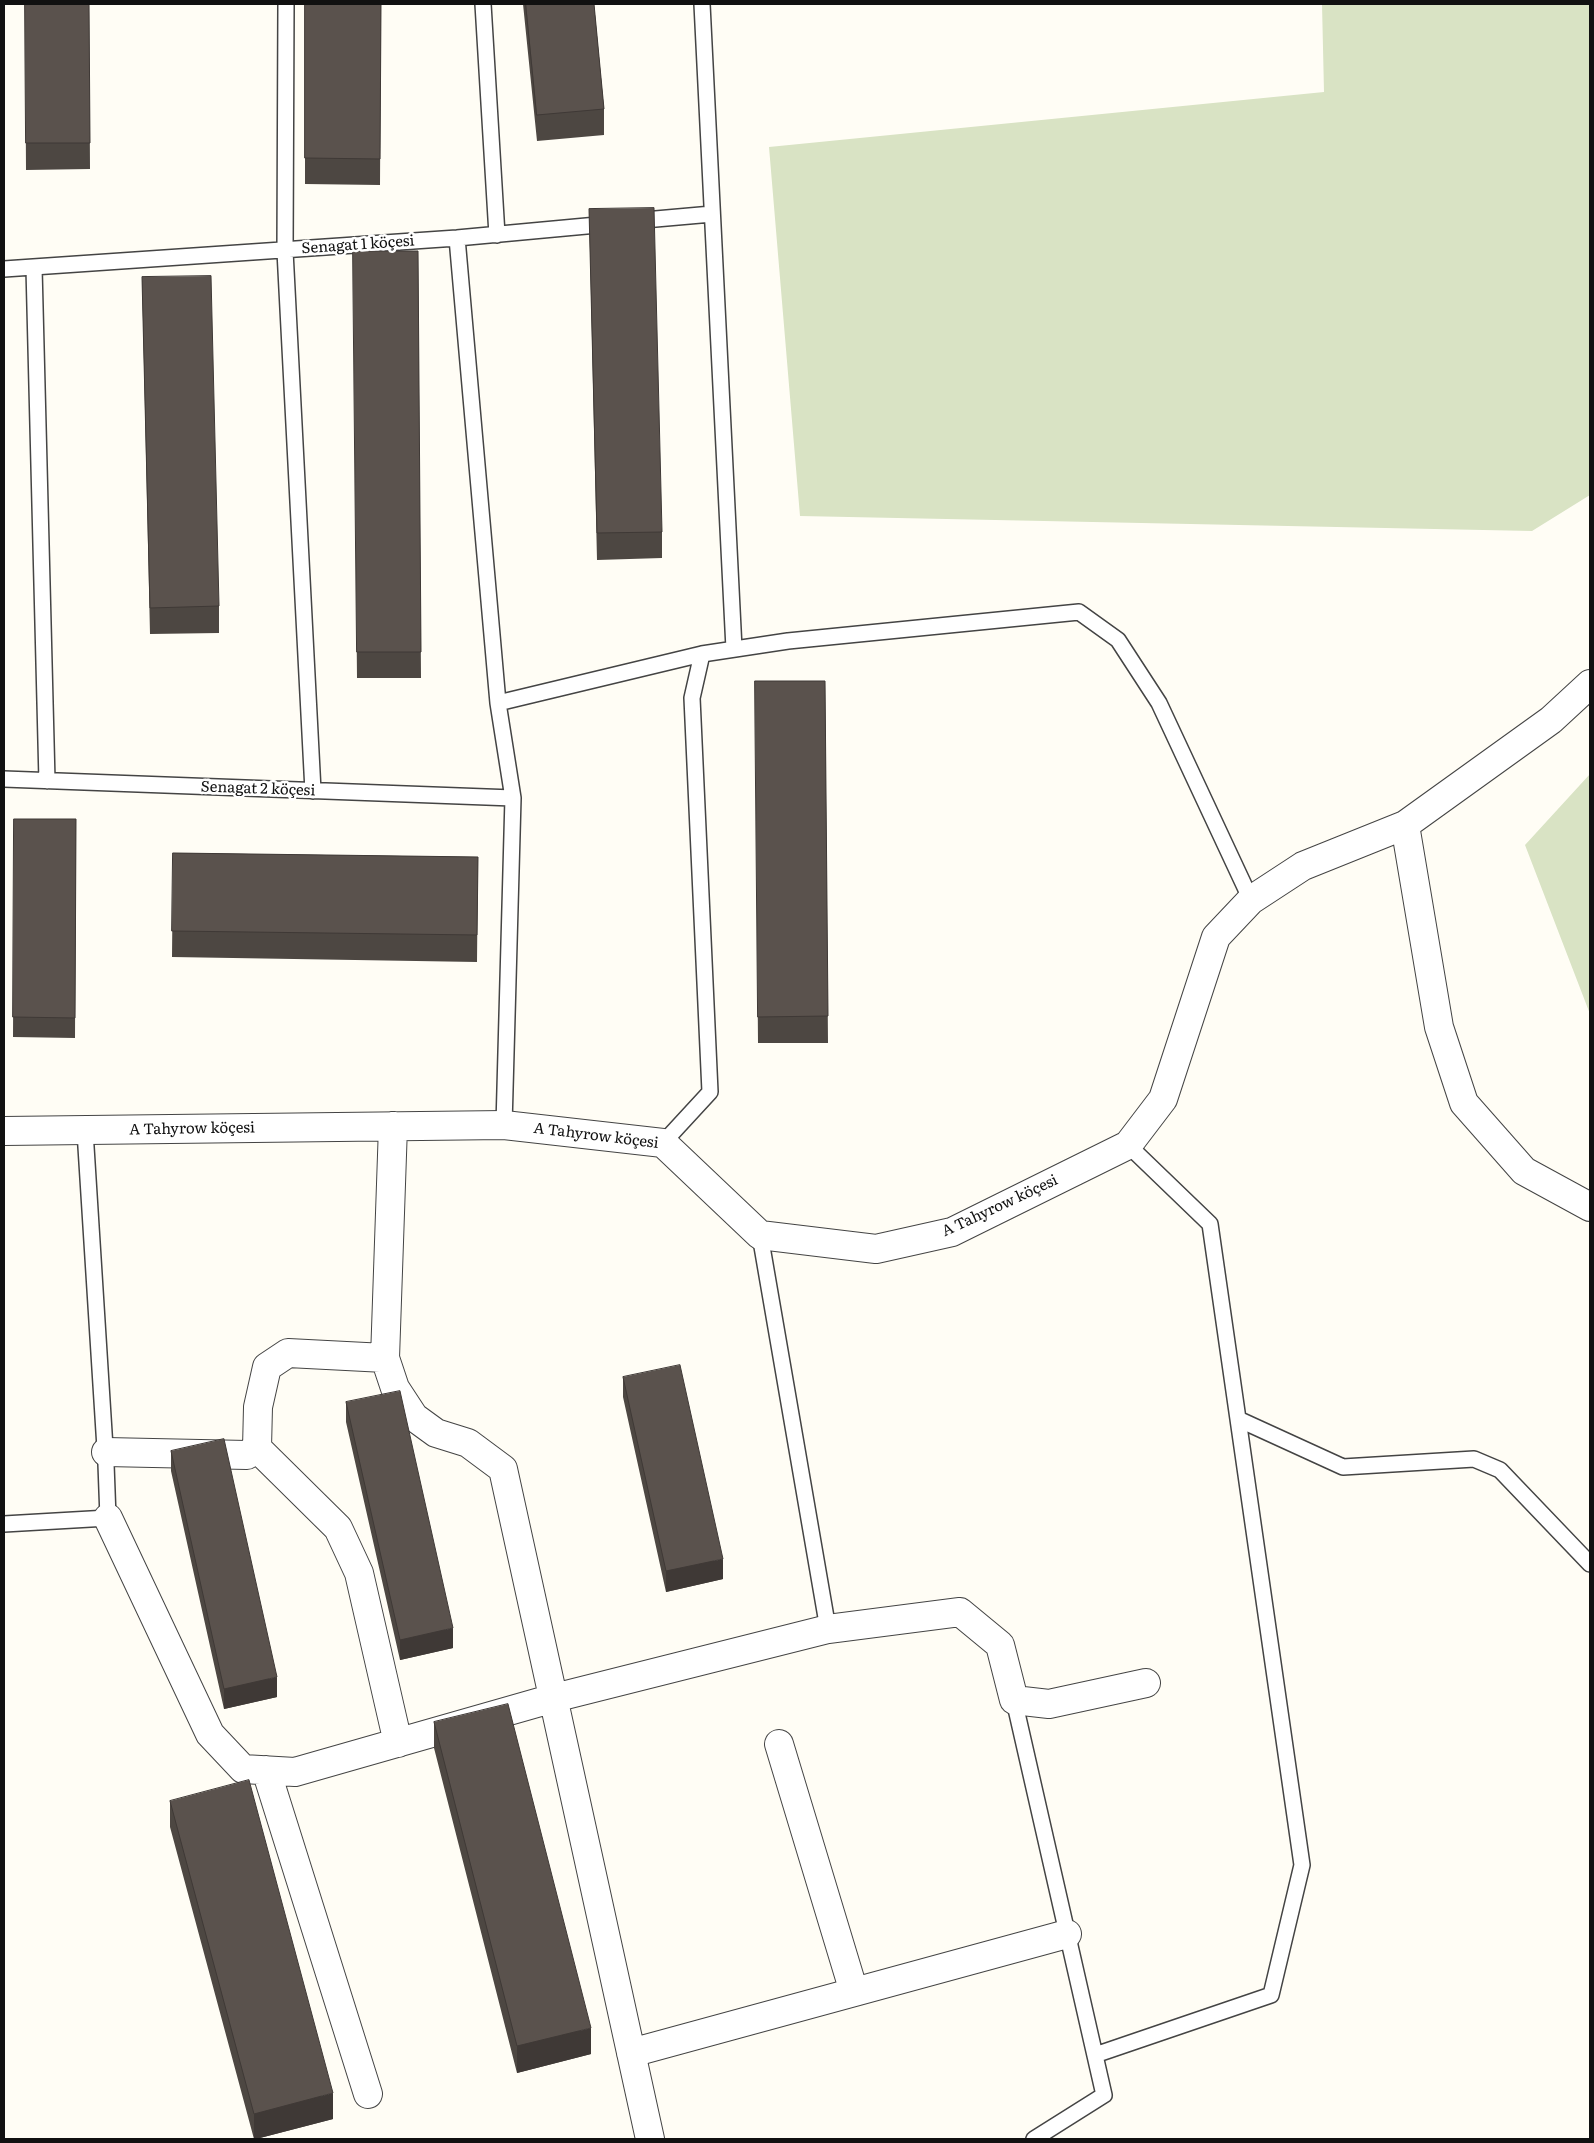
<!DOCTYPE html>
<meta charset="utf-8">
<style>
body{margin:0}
#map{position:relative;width:1594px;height:2143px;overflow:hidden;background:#fffdf5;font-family:Literata,serif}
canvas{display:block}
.frame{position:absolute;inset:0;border:5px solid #111;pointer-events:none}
</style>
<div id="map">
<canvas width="1594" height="2143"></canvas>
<div class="frame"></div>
</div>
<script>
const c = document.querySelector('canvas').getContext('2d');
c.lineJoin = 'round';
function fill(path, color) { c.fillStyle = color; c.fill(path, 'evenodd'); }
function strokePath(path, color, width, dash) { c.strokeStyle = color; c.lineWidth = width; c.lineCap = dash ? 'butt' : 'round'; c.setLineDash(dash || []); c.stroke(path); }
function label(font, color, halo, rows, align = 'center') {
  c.font = font + ' Literata,serif'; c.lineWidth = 5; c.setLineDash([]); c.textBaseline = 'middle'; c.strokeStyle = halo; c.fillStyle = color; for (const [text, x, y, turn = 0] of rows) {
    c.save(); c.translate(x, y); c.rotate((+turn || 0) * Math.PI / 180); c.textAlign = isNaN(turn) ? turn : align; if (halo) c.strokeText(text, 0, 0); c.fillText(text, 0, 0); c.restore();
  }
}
fill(new Path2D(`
 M 1322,4 L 1590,4 L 1590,495 L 1532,531 L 800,516 L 769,147 L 1324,92 Z
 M 1590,774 L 1590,1014 L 1525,845 Z`), '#d9e3c4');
const lane = new Path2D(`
 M 286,4 L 285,251 L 313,791
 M 483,4 L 497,235
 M 702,4 L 734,649
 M 633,221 L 712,214
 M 457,238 L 498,703 L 513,798 L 504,1125
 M 34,268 L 47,781
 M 4,269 L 457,238 L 608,224
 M 498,703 L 702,654
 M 4,779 L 513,798
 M 663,1143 L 710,1092 L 692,698 L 702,654 L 788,641 L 1079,612 L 1118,640 L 1159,703 L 1251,900
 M 760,1235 L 828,1629
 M 1238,1419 L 1343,1467 L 1474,1459 L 1500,1470 L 1590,1564
 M 4,1524 L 108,1518 L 106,1464 L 85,1131
 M 1014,1700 L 1104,2095 L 1034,2139
 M 1095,2055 L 1271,1995 L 1302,1865 L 1210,1224 L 1128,1145`);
const street = new Path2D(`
 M 1405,825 L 1439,1027 L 1464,1103 L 1524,1171 L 1590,1207
 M 393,1126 L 385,1358 L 395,1388 L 414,1417 L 436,1433 L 468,1443 L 503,1469 L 650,2139
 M 4,1131 L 504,1125 L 663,1143 L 760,1235 L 876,1249 L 952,1232 L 1128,1145 L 1163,1099 L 1216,937 L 1251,900 L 1303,866 L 1405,825 L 1551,720 L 1590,684
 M 257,1448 L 338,1528 L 359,1573 L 398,1743
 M 106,1452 L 247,1455 L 257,1448 L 258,1407 L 267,1367 L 288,1353 L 385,1358
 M 108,1518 L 210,1734 L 243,1769 L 295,1772 L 554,1698 L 828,1629 L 960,1612 L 1000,1645 L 1014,1700 L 1049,1704 L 1146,1683
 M 779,1744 L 854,1992
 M 266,1770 L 368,2094
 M 631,2053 L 1067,1934`);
strokePath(lane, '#444', 18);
strokePath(street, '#444', 30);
strokePath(lane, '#fff', 15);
strokePath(street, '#fff', 28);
fill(new Path2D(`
 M 25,4 L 89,4 L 90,169 L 26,170 Z
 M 305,4 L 381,4 L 380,185 L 305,184 Z
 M 523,4 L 594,4 L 604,109 L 604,135 L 537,141 Z
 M 589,209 L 662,532 L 662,558 L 597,560 Z
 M 353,251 L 418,251 L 421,678 L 357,678 Z
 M 142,277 L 219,606 L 219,633 L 150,634 Z
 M 755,681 L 825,681 L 828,1043 L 758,1043 Z
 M 14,819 L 76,819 L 75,1038 L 13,1037 Z
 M 173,853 L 478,857 L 477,962 L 172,957 Z
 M 623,1377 L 723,1579 L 666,1592 L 623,1397 Z
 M 346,1402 L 453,1648 L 400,1660 L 346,1422 Z
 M 171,1451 L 277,1697 L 224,1709 L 171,1471 Z
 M 434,1722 L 591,2054 L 517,2073 L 434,1748 Z
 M 170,1801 L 333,2119 L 256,2139 L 254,2139 L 170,1827 Z`), '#4d4742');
fill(new Path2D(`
 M 723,1559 L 723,1579 L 666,1592 L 666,1571 Z
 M 453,1628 L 453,1648 L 400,1660 L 400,1640 Z
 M 277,1677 L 277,1697 L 224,1709 L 224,1689 Z
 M 591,2028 L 591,2054 L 517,2073 L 517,2046 Z
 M 333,2093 L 333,2119 L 256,2139 L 254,2139 L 254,2114 Z`), '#3f3936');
const building = new Path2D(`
 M 25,4 L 89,4 L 90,143 L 26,143 Z
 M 305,4 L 381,4 L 380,159 L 305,158 Z
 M 526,4 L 594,4 L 604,109 L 537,115 Z
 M 654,208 L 662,532 L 597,533 L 589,209 Z
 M 353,251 L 418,251 L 421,652 L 357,652 Z
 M 211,276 L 219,606 L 150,608 L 142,277 Z
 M 755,681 L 825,681 L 828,1016 L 758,1017 Z
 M 14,819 L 76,819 L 75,1018 L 13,1017 Z
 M 173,853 L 478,857 L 477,935 L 172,931 Z
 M 680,1365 L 723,1559 L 666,1571 L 623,1377 Z
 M 400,1391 L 453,1628 L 400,1640 L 346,1402 Z
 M 224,1439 L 277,1677 L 224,1689 L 171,1451 Z
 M 508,1704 L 591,2028 L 517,2046 L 434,1722 Z
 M 249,1780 L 333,2093 L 254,2114 L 170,1801 Z`);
fill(building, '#5a524d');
strokePath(building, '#3f3936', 1);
label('15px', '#111', '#fff', [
 ["Senagat 1 köçesi",358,245,-4],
 ["Senagat 2 köçesi",258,789,2],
 ["A Tahyrow köçesi",192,1129,-1],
 ["A Tahyrow köçesi",596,1136,7],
 ["A Tahyrow köçesi",1000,1206,-25]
]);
</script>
